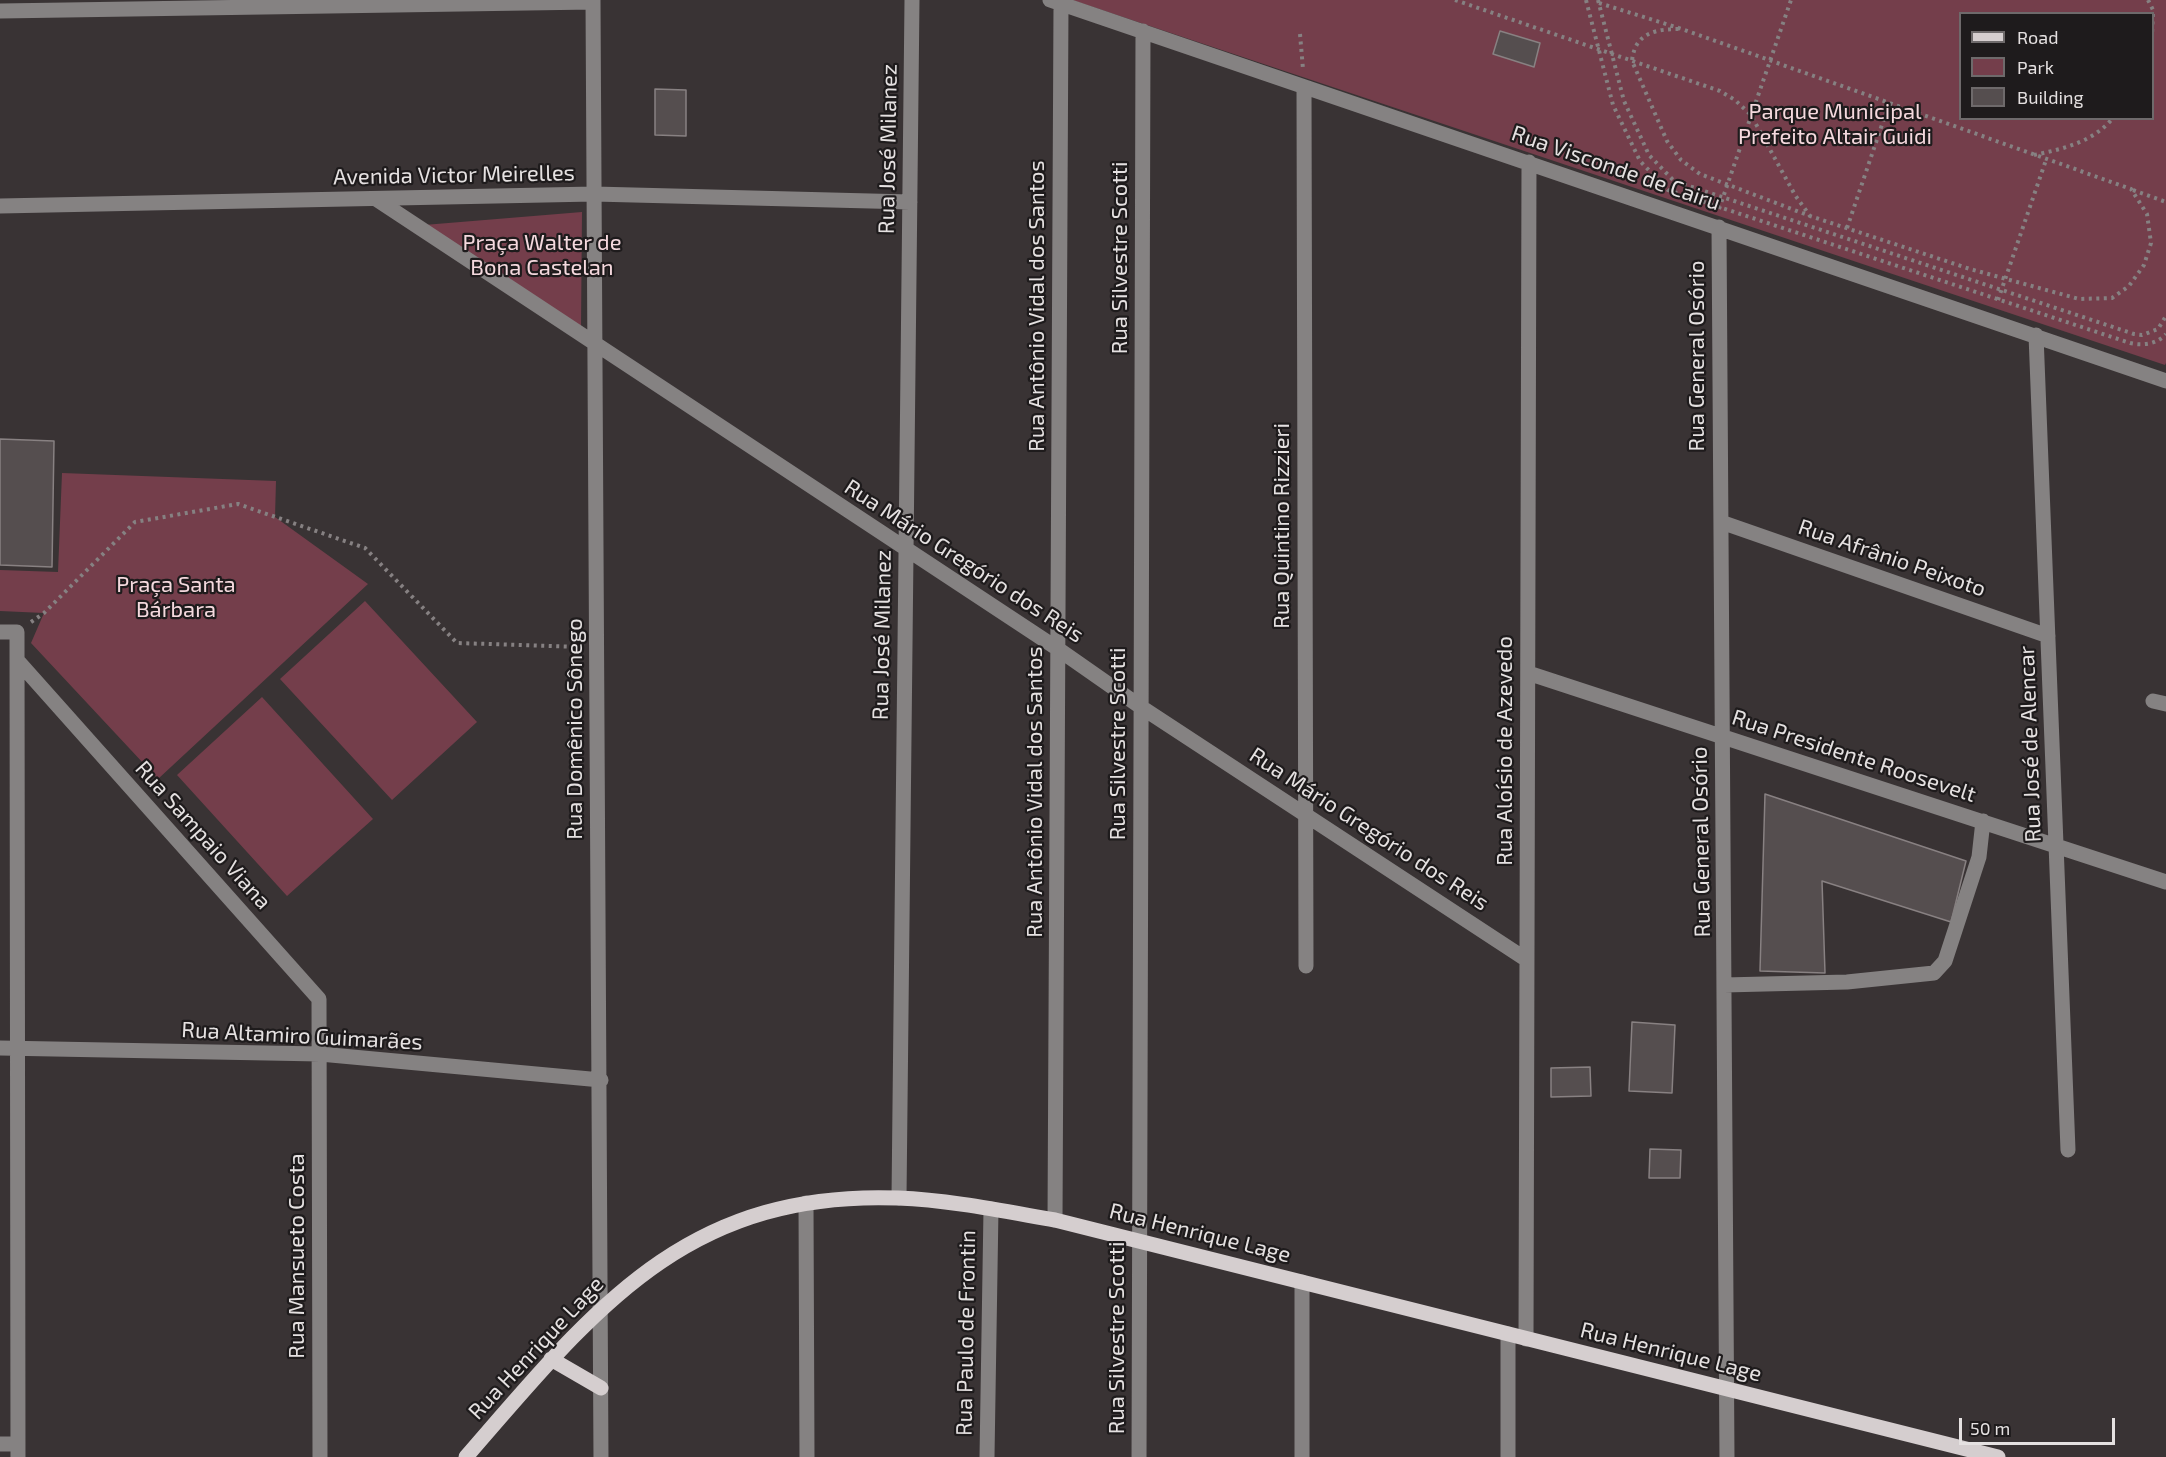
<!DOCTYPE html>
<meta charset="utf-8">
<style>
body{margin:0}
#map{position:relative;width:2166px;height:1457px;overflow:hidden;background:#393334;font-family:"Exo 2",sans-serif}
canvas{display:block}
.legend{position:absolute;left:1959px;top:12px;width:195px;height:108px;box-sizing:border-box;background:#1e1b1c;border:2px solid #6e6a6b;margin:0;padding:8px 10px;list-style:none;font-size:18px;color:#e5e1e1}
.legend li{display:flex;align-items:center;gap:12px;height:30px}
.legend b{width:30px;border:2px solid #6e6a6b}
.scale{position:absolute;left:1959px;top:1418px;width:156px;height:27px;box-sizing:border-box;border:3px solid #e5e1e1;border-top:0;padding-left:8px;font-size:18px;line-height:21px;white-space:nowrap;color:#e5e1e1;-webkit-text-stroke:4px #1e1b1c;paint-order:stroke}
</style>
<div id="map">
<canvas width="2166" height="1457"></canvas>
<ul class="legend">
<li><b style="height:8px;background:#d5cecf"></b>Road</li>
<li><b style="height:16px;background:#743e4b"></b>Park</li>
<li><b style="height:16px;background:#554e4f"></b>Building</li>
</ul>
<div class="scale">50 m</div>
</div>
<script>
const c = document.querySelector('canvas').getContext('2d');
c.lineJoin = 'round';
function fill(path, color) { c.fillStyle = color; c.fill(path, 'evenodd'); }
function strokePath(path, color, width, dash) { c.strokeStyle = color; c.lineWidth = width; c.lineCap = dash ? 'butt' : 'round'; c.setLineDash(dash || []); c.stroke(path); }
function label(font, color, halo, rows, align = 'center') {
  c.font = font + ' "Exo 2",sans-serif'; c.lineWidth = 4.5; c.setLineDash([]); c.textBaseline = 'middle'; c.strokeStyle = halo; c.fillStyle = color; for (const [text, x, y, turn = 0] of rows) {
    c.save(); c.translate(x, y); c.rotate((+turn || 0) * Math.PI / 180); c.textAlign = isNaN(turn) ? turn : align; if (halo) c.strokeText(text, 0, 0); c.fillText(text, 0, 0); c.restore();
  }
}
fill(new Path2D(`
 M 1072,0 L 2166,0 L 2166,363 L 2165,365 ZM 1960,14 L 2152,14 L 2152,118 L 1960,118 Z
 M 582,212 L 581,328 L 424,225 Z
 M 62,473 L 276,481 L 275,517 L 368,584 L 158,779 L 31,643 L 44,613 L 0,611 L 0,570 L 58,572 Z
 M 365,601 L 477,722 L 392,800 L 280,679 Z
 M 262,697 L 373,819 L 287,896 L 177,775 Z`), '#743e4b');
const building = new Path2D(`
 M 1500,31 L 1540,43 L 1534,67 L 1493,54 Z
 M 655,89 L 686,90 L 686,136 L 655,135 Z
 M 0,439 L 54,441 L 52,567 L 0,565 Z
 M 1765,794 L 1966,861 L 1951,922 L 1822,881 L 1825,973 L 1760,971 Z
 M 1632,1022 L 1675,1025 L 1672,1093 L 1629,1091 Z
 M 1590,1067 L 1591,1096 L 1551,1097 L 1551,1068 Z
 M 1650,1149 L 1681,1150 L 1680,1178 L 1649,1178 Z`);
fill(building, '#554e4f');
strokePath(building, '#888182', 1.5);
strokePath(new Path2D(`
 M 1455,0 L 1720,91 L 1735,100 L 1751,115 L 1795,195 L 1810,216
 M 1586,0 L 1613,105 L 1640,161 L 1668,190 L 2130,343 C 2143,346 2157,344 2166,334
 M 1598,0 L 1624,101 L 1649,155 L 1674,181 L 2134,334 L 2142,335 L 2158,329 L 2166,316
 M 2148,0 L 2153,10 L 2152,34
 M 1599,3 L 1682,29 L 2131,189 L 2147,214 L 2151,243 L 2144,265 L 2129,286 L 2112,298 L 2079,299 L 1970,269 L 1810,216 L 1700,174 L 1681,160 L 1667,141 L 1632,61 C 1635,31 1658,29 1682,29
 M 1300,34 L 1303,69
 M 2034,155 C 2063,149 2093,142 2113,118
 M 2133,190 L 2166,202
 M 1719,209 L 1791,0
 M 1847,228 L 1889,104
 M 1998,300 L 2046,160
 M 31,622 L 44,613 L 135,522 L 238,504 L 365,548 L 457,643 L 582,647`), '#868182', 4, [3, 4.5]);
strokePath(new Path2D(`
 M 593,0 L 601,1457
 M 1050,0 L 2166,381
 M 0,11 L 593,2
 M 1304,87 L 1306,966
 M 376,199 L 1058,649 L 1141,707 L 1527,960
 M 0,206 L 594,194 L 910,202
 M 1719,227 L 1727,1457
 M 2036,335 L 2068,1150
 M 1721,522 L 2048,636
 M 0,632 L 17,632 L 18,1457
 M 17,660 L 319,999 L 320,1457
 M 1528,673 L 2166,882
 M 2153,701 L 2166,704
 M 1724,985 L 1847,982 L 1934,973 L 1945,961 L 1979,857 L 1983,821
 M 0,1048 L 320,1054 L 601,1080
 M 899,1198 L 912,0
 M 806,1203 L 807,1457
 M 1055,1220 L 1061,4
 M 1302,1282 L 1302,1457
 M 1526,1339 L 1529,162
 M 0,1444 L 18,1444
 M 987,1457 L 991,1209
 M 1139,1457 L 1143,31
 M 1508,1457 L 1508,1334`), '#858282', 15);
strokePath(new Path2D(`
 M 551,1359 L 601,1388
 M 466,1457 C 593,1311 684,1190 898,1198 C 950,1200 1003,1211 1055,1220 L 1998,1457`), '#d5cecf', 15);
label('22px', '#f5d9de', '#1e1b1c', [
 ["Parque Municipal",1835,112],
 ["Prefeito Altair Guidi",1835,137],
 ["Praça Walter de",542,243],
 ["Bona Castelan",542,268],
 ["Praça Santa",176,585],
 ["Bárbara",176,610]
]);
label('22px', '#e5e1e1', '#1e1b1c', [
 ["Rua José Milanez",888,149,-89],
 ["Rua Visconde de Cairu",1616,168,19],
 ["Avenida Victor Meirelles",454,175,-1],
 ["Rua Silvestre Scotti",1120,258,-90],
 ["Rua Antônio Vidal dos Santos",1037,306,-90],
 ["Rua General Osório",1697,356,-90],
 ["Rua Quintino Rizzieri",1282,526,-90],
 ["Rua Afrânio Peixoto",1892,558,19],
 ["Rua Mário Gregório dos Reis",964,561,33],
 ["Rua José Milanez",882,635,-89],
 ["Rua Domênico Sônego",575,729,-90],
 ["Rua Silvestre Scotti",1118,744,-90],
 ["Rua José de Alencar",2030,744,-92],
 ["Rua Aloísio de Azevedo",1505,751,-90],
 ["Rua Presidente Roosevelt",1854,756,18],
 ["Rua Antônio Vidal dos Santos",1035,792,-90],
 ["Rua Mário Gregório dos Reis",1369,829,33],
 ["Rua Sampaio Viana",203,835,48],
 ["Rua General Osório",1701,842,-91],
 ["Rua Altamiro Guimarães",302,1036,3],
 ["Rua Henrique Lage",1200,1233,14],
 ["Rua Mansueto Costa",297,1256,-90],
 ["Rua Paulo de Frontin",966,1333,-89],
 ["Rua Silvestre Scotti",1117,1338,-90],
 ["Rua Henrique Lage",536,1348,-47],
 ["Rua Henrique Lage",1671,1352,14]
]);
</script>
